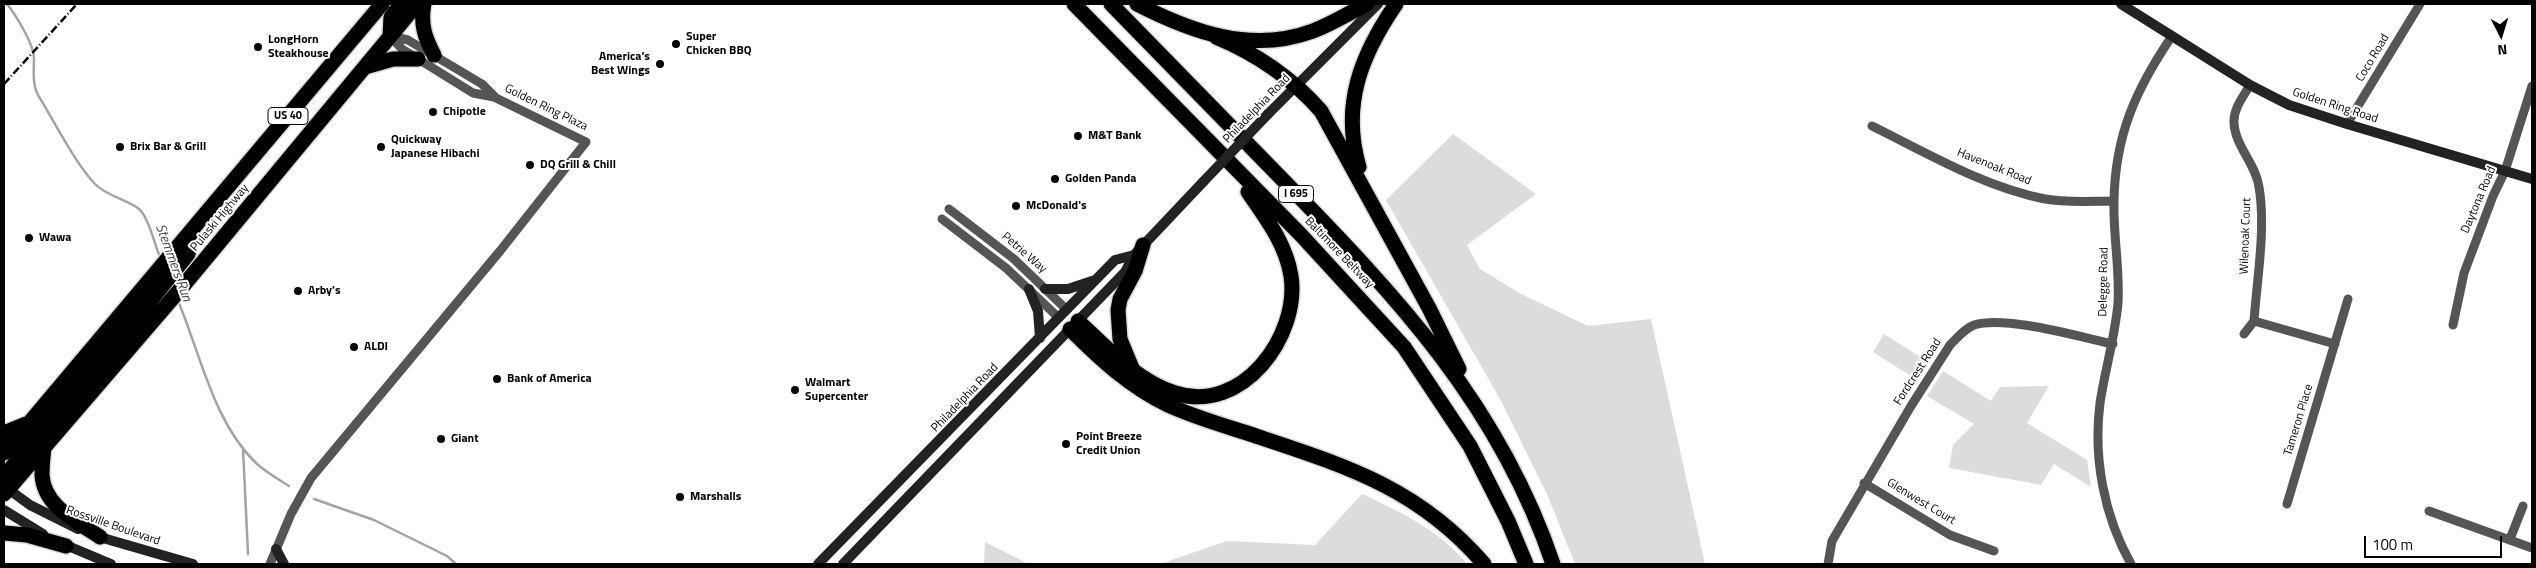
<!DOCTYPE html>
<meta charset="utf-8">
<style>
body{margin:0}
#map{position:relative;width:2536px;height:568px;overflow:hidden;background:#fff;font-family:"Titillium Web",sans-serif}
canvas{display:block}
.frame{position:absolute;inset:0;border:5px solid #000;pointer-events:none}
.north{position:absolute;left:2476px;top:10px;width:50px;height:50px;-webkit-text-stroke:4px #fff;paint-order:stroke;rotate:175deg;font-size:14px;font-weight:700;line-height:20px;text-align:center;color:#000}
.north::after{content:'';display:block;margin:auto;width:18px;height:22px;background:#000;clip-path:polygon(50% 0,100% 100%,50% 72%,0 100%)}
.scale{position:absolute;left:2364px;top:536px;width:138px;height:22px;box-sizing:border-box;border:2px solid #000;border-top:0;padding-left:6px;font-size:15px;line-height:18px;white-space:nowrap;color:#000;-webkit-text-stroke:4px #fff;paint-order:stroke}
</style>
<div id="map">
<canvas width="2536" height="568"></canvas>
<div class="frame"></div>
<div class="north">N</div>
<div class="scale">100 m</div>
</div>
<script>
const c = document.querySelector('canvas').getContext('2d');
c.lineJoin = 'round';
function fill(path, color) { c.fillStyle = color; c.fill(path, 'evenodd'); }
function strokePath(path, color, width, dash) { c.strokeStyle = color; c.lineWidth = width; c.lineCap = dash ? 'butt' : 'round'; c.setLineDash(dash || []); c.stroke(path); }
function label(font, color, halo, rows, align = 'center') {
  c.font = font + ' "Titillium Web",sans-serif'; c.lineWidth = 4; c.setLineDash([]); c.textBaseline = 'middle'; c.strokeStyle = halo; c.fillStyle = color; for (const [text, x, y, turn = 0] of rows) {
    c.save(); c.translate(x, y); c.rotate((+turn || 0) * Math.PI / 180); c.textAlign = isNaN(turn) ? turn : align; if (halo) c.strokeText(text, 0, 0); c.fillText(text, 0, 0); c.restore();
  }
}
fill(new Path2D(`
 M 1453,134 L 1536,194 L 1467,245 L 1480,269 L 1521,294 L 1588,326 L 1651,319 L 1705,564 L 1575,564 L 1547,494 L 1500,399 L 1386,200 Z
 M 1884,334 L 1925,360 L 1914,378 L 1873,352 Z
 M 1943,371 L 1991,401 L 2000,387 L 2049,386 L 2027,423 L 2087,460 L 2091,487 L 2054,464 L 2041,485 L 1949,468 L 1953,445 L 1974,424 L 1927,396 Z
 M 1362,494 C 1402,513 1438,529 1467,564 L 1160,564 L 1227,541 L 1315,545 Z
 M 985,542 L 1029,564 L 984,564 Z`), '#dcdcdc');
strokePath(new Path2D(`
 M 7,4 C 15,14 34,44 34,58 C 34,69 32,84 38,95 C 54,121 75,163 95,184 C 107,197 133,201 141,211 C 151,223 154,245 161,259
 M 178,301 C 201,355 213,422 257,464 C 266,472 278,479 289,486
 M 243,448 L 248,554
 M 314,499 L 374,520 L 447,556 L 456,564`), '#a3a3a3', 2.5);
const highway = new Path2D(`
 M 424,4 C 420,24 425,38 434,55
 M 1074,4 L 1301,235 L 1404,347 L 1470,446 L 1508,521 L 1526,564
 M 1111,4 C 1168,62 1225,121 1282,179 C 1397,297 1499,404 1553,564
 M 1137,4 C 1192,32 1251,54 1313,31 C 1332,24 1349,13 1367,4
 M 390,36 L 391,17 L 401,4
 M 1216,37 C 1257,54 1291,77 1321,111 L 1429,308 L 1459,369
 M 365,67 L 393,59 L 418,59
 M 1359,167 C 1341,105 1361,55 1396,4
 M 1078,321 C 1106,347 1137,381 1175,393 C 1242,415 1300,336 1291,276 C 1286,244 1266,218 1248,192
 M 1070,329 C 1100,359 1130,387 1168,405 C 1194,417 1222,425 1250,434 C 1343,465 1418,487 1484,564
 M 1132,368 L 1120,339 L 1118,310 L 1120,299 L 1135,271 L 1143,245
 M 4,433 L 26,424
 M 44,448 C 43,456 42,466 42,475 C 44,507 77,521 100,537
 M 4,453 L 382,4
 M 4,478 L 26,448 L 126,331 L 188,254 L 193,230
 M 4,494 L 183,286 L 417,4
 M 4,533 L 27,535 L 66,546`);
strokePath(highway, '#dbdbdb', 18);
strokePath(new Path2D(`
 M 390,36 L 408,40 L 482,84 L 494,96
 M 2347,124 L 2420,4
 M 1872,126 C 1927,153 1984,187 2045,199 C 2068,203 2091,201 2114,201
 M 949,209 L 1014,259 L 1067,310
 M 942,219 L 1006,268 L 1059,318
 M 2254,321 L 2335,344
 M 2453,325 L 2464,273 L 2493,196 L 2505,171 L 2532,86
 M 2244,334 L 2254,321 C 2257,279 2266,228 2259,187 C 2256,164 2235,146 2234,123 C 2233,109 2243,97 2250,85
 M 1864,483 L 1950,535 L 1994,551
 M 2287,504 L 2348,299
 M 2429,511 L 2532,548
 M 2510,539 L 2523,506
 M 270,564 L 291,514 L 311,478 L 500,251 L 586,142 L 494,97 L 473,93 L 402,49 L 390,36
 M 1828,564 L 1832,541 L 1911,406 L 1950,345 C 1958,337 1964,329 1974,325 C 2005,315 2080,337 2113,344
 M 2131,564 C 2104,516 2093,458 2100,403 C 2105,370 2115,337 2118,303 C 2120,269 2113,235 2114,201 C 2115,135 2136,89 2172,36`), '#555', 9);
strokePath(new Path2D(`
 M 2121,4 L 2250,85 L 2289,105 L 2347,124 L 2532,179
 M 1268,114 L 1378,4
 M 1029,289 L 1038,311 L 1040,338
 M 1045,289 L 1068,289 L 1092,281
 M 4,486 L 30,505 L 78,529
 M 4,510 L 43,534
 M 96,536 L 193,564
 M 61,543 L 111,564
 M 276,549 L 284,564
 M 818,564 L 1115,260 L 1134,255
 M 843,564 L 1125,272 L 1134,255 L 1203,182`), '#222', 10);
strokePath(highway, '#000', 15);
strokePath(new Path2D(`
 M 4,84 L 77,4`), '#000', 2.5, [8, 2.5, 1, 2.5]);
strokePath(new Path2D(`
 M 1203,182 L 1268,114`), '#222', 10);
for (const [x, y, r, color] of [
 [676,44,5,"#000"],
 [258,47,5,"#000"],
 [660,64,5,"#000"],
 [433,112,5,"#000"],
 [1078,136,5,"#000"],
 [120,147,5,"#000"],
 [381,147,5,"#000"],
 [530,165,5,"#000"],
 [1055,179,5,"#000"],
 [1016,206,5,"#000"],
 [29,238,5,"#000"],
 [298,291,5,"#000"],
 [354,347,5,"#000"],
 [497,379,5,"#000"],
 [795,390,5,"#000"],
 [441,439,5,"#000"],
 [1066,444,5,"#000"],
 [680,497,5,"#000"]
]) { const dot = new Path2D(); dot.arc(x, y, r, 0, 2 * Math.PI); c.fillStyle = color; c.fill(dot); strokePath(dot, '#fff', 2); }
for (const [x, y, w] of [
 [288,116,40],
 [1296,194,35]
]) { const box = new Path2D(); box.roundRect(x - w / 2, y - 8.5, w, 17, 4); c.fillStyle = '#fff'; c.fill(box); strokePath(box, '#000', 1); }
label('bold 11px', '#000', null, [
 ["US 40",288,116],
 ["I 695",1296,194]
]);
label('bold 12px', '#000', '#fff', [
 ["Super",686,37],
 ["Chicken BBQ",686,51],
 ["LongHorn",268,40],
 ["Steakhouse",268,54],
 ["America’s",650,57,"right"],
 ["Best Wings",650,71,"right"],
 ["Chipotle",443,112],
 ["M&T Bank",1088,136],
 ["Quickway",391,140],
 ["Japanese Hibachi",391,154],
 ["Brix Bar & Grill",130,147],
 ["DQ Grill & Chill",540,165],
 ["Golden Panda",1065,179],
 ["McDonald's",1026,206],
 ["Wawa",39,238],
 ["Arby's",308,291],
 ["ALDI",364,347],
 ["Bank of America",507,379],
 ["Walmart",805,383],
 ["Supercenter",805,397],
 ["Point Breeze",1076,437],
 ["Credit Union",1076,451],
 ["Giant",451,439],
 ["Marshalls",690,497]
], 'left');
label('12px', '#000', '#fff', [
 ["Coco Road",2373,58,-59],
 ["Golden Ring Road",2335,106,18],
 ["Golden Ring Plaza",546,108,26],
 ["Philadelphia Road",1257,109,-46],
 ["Havenoak Road",1994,167,22],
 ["Daytona Road",2479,200,-67],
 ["Pulaski Highway",220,218,-50],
 ["Wilenoak Court",2246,236,-88],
 ["Petrie Way",1024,253,41],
 ["Baltimore Beltway",1339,253,46],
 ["Delegge Road",2104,282,-89],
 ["Fordcrest Road",1918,372,-57],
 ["Philadelphia Road",965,398,-46],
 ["Tameron Place",2299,420,-73],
 ["Glenwest Court",1921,502,31],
 ["Rossville Boulevard",113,526,19]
]);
label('italic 14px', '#444', '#fff', [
 ["Stemmers Run",173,263,70]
]);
</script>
